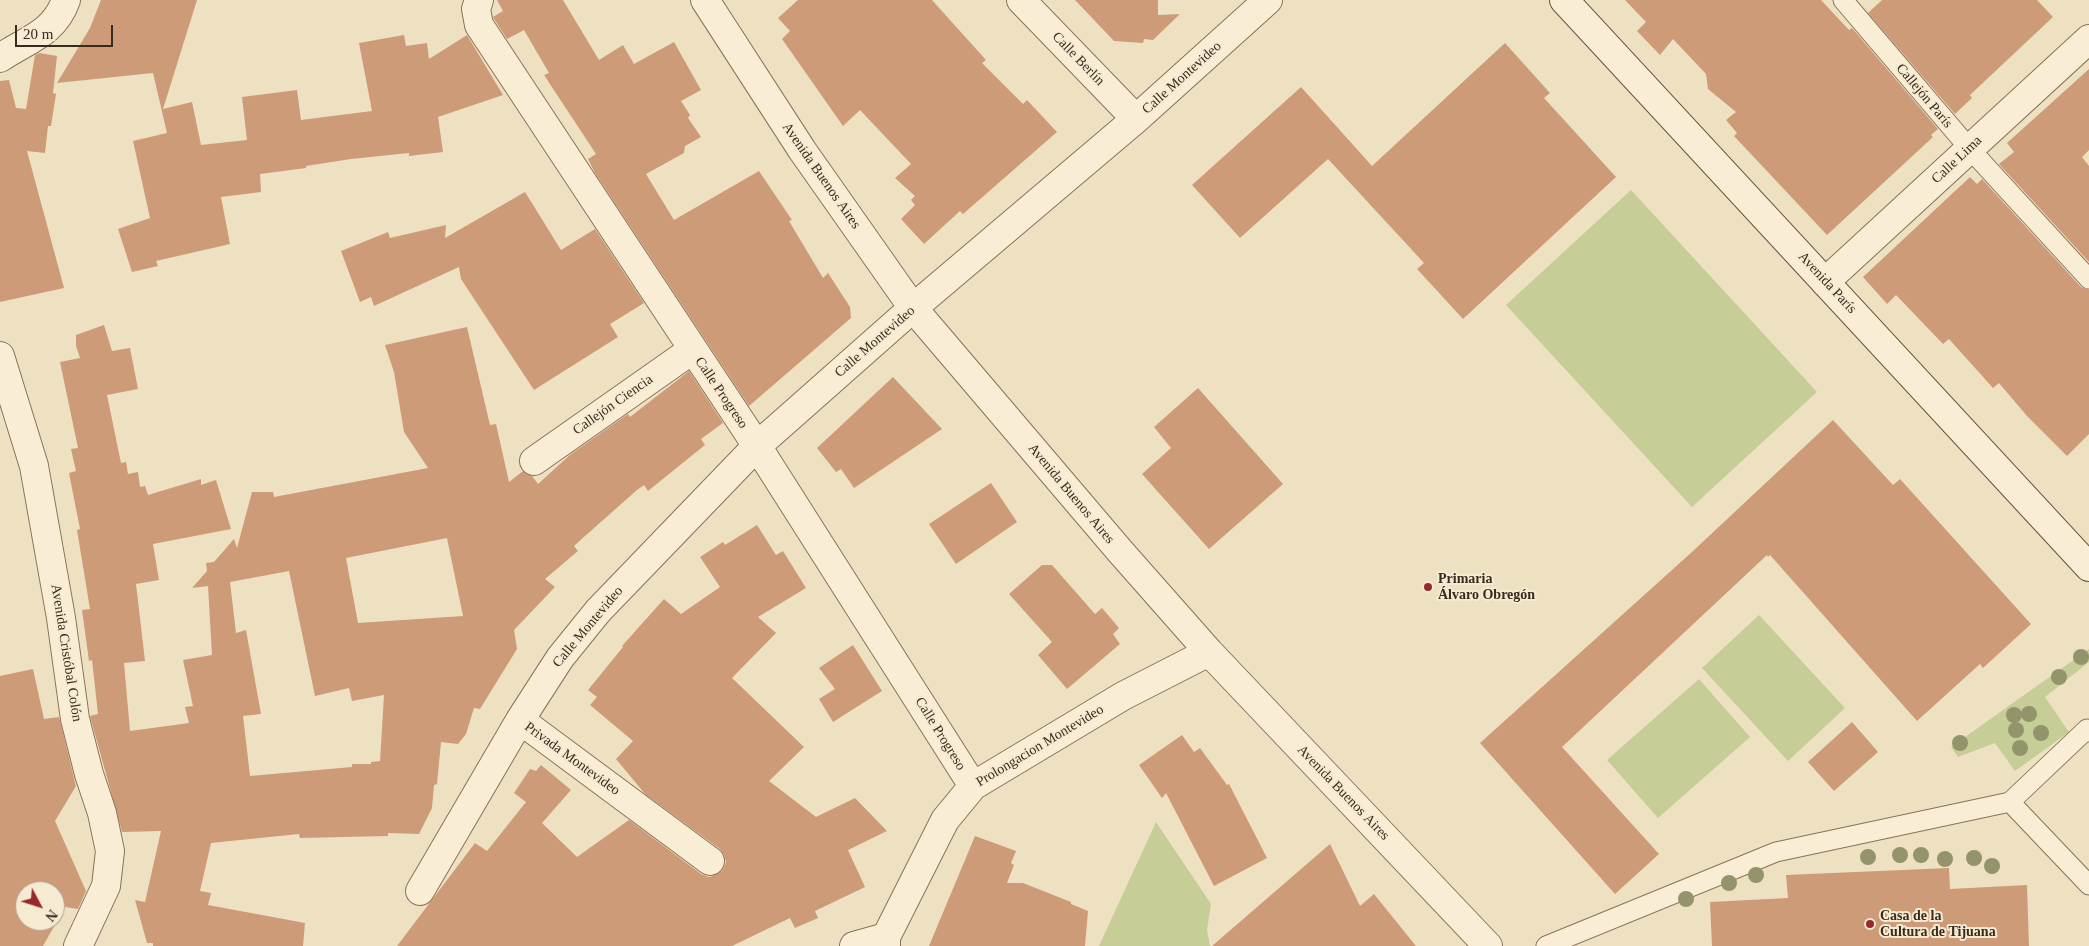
<!DOCTYPE html>
<meta charset="utf-8">
<style>
body{margin:0}
#map{position:relative;width:2089px;height:946px;overflow:hidden;background:#eee1c2;font-family:"Times New Roman",serif}
canvas{display:block}
.north{position:absolute;left:15px;top:881px;width:50px;height:50px;box-sizing:border-box;background:#f6ebd2;border:1px solid #aa9e8a;border-radius:50%;rotate:130deg;font-size:14px;font-weight:700;line-height:20px;text-align:center;color:#382a1d}
.north::after{content:'';display:block;margin:auto;width:18px;height:22px;background:#982829;clip-path:polygon(50% 0,100% 100%,50% 72%,0 100%)}
.scale{position:absolute;left:15px;top:25px;width:98px;height:22px;box-sizing:border-box;border:2px solid #382a1d;border-top:0;padding-left:6px;font-size:15px;line-height:18px;white-space:nowrap;color:#382a1d;-webkit-text-stroke:4px #f6ebd2;paint-order:stroke}
</style>
<div id="map">
<canvas width="2089" height="946"></canvas>
<div class="north">N</div>
<div class="scale">20 m</div>
</div>
<script>
const c = document.querySelector('canvas').getContext('2d');
c.lineJoin = 'round';
function fill(path, color) { c.fillStyle = color; c.fill(path, 'evenodd'); }
function strokePath(path, color, width, dash) { c.strokeStyle = color; c.lineWidth = width; c.lineCap = dash ? 'butt' : 'round'; c.setLineDash(dash || []); c.stroke(path); }
function label(font, color, halo, rows, align = 'center') {
  c.font = font + ' "Times New Roman",serif'; c.lineWidth = 4; c.setLineDash([]); c.textBaseline = 'middle'; c.strokeStyle = halo; c.fillStyle = color; for (const [text, x, y, turn = 0] of rows) {
    c.save(); c.translate(x, y); c.rotate((+turn || 0) * Math.PI / 180); c.textAlign = isNaN(turn) ? turn : align; if (halo) c.strokeText(text, 0, 0); c.fillText(text, 0, 0); c.restore();
  }
}
fill(new Path2D(`
 M 1631,190 L 1817,392 L 1692,507 L 1506,305 Z
 M 1759,615 L 1845,708 L 1788,761 L 1702,668 Z
 M 2089,649 L 2089,662 L 2045,697 L 2069,732 L 2015,771 L 1995,743 L 1958,757 L 1951,747 Z
 M 1699,679 L 1750,737 L 1658,818 L 1607,760 Z
 M 1156,822 L 1211,904 L 1207,930 L 1210,946 L 1099,946 Z`), '#c6cd96');
fill(new Path2D(`
 M 101,0 L 197,0 L 163,109 L 192,102 L 201,145 L 247,140 L 242,97 L 297,90 L 301,120 L 372,111 L 359,43 L 404,35 L 406,46 L 427,43 L 429,59 L 467,35 L 503,95 L 438,117 L 443,152 L 409,156 L 409,153 L 351,159 L 306,166 L 306,168 L 260,174 L 261,192 L 221,197 L 230,244 L 156,261 L 158,266 L 132,272 L 118,229 L 150,218 L 133,141 L 167,133 L 153,73 L 57,83 L 90,28 Z
 M 497,0 L 563,0 L 599,60 L 623,45 L 634,64 L 674,42 L 701,90 L 681,101 L 690,115 L 688,118 L 701,137 L 685,146 L 684,153 L 646,174 L 674,220 L 759,171 L 792,220 L 789,221 L 823,278 L 828,273 L 850,307 L 851,318 L 749,406 L 595,173 L 588,159 L 596,154 L 544,75 L 549,73 L 524,30 L 507,39 L 494,19 L 493,17 L 503,11 Z
 M 798,0 L 932,0 L 986,60 L 982,63 L 1023,104 L 1027,100 L 1057,132 L 963,214 L 960,211 L 924,244 L 901,219 L 915,205 L 911,200 L 915,196 L 895,178 L 911,164 L 860,110 L 843,126 L 782,39 L 790,31 L 778,18 Z
 M 1075,0 L 1158,0 L 1158,15 L 1180,14 L 1153,40 L 1144,39 L 1143,43 L 1114,41 Z
 M 1625,0 L 1821,0 L 1849,30 L 1852,28 L 1938,129 L 1931,135 L 1933,137 L 1827,235 L 1734,136 L 1737,133 L 1726,120 L 1736,112 L 1708,89 L 1706,74 L 1673,39 L 1660,55 L 1637,31 L 1646,22 Z
 M 1882,0 L 2037,0 L 2053,17 L 1970,95 L 1972,98 L 1955,114 L 1868,13 Z
 M 1505,43 L 1550,93 L 1544,98 L 1616,177 L 1463,319 L 1417,269 L 1424,263 L 1328,159 L 1240,238 L 1192,185 L 1301,87 L 1372,166 Z
 M 39,53 L 57,56 L 53,93 L 56,94 L 51,126 L 48,126 L 45,153 L 27,151 L 64,288 L 0,302 L 0,81 L 9,80 L 16,108 L 26,109 L 35,55 Z
 M 2089,69 L 2089,150 L 2082,157 L 2089,166 L 2089,262 L 1999,164 L 2014,152 L 2007,143 Z
 M 1970,177 L 1977,184 L 1982,179 L 2081,287 L 2089,290 L 2089,434 L 2067,456 L 2027,416 L 1999,383 L 1993,388 L 1949,339 L 1943,344 L 1896,295 L 1887,304 L 1863,277 Z
 M 525,192 L 561,250 L 595,229 L 644,303 L 610,324 L 618,337 L 534,390 L 461,279 L 459,267 L 374,306 L 371,297 L 360,302 L 341,251 L 388,232 L 390,238 L 446,225 L 445,238 Z
 M 104,325 L 112,351 L 130,348 L 138,389 L 107,395 L 121,463 L 126,462 L 128,474 L 138,472 L 140,487 L 145,486 L 148,495 L 201,479 L 201,485 L 216,480 L 231,529 L 153,544 L 159,580 L 136,584 L 145,661 L 124,663 L 130,731 L 189,723 L 185,707 L 193,706 L 183,660 L 212,655 L 208,586 L 192,588 L 207,571 L 206,563 L 214,562 L 234,539 L 237,548 L 252,492 L 273,492 L 274,497 L 428,468 L 404,432 L 394,372 L 385,345 L 467,327 L 490,425 L 496,424 L 509,482 L 523,471 L 532,476 L 538,484 L 571,454 L 628,414 L 630,417 L 689,371 L 723,423 L 701,439 L 705,445 L 648,491 L 644,485 L 637,490 L 585,536 L 574,546 L 578,551 L 545,579 L 555,587 L 514,630 L 517,649 L 480,709 L 474,708 L 466,734 L 458,744 L 441,742 L 437,784 L 434,785 L 432,808 L 419,834 L 388,833 L 388,836 L 300,838 L 299,834 L 211,843 L 200,891 L 211,893 L 208,905 L 305,923 L 303,946 L 153,946 L 153,943 L 147,943 L 135,900 L 145,902 L 161,831 L 122,832 L 90,716 L 98,714 L 92,660 L 89,661 L 82,610 L 90,609 L 77,530 L 80,529 L 69,473 L 76,471 L 71,449 L 78,448 L 60,362 L 80,358 L 76,346 L 76,335 ZM 447,538 L 463,616 L 358,623 L 346,558 ZM 289,571 L 315,696 L 349,688 L 352,701 L 384,695 L 380,761 L 371,762 L 371,764 L 352,764 L 352,767 L 250,776 L 243,716 L 261,714 L 246,630 L 236,633 L 230,582 Z
 M 893,377 L 942,429 L 854,488 L 841,469 L 836,472 L 817,448 Z
 M 1198,388 L 1283,484 L 1209,549 L 1142,474 L 1171,448 L 1154,427 Z
 M 1833,420 L 1893,485 L 1900,479 L 2031,624 L 1983,668 L 1980,664 L 1917,721 L 1770,555 L 1768,557 L 1767,555 L 1562,747 L 1659,854 L 1615,894 L 1480,743 L 1693,551 Z
 M 991,483 L 1017,522 L 956,564 L 929,524 Z
 M 757,525 L 776,555 L 783,551 L 806,588 L 758,617 L 776,633 L 732,678 L 804,747 L 769,781 L 816,817 L 855,798 L 887,831 L 848,850 L 865,887 L 815,911 L 818,918 L 795,928 L 790,918 L 732,946 L 397,946 L 475,843 L 487,851 L 526,802 L 514,793 L 530,769 L 536,771 L 541,765 L 571,790 L 542,823 L 577,857 L 629,820 L 701,874 L 709,877 L 716,875 L 722,871 L 726,862 L 724,855 L 720,849 L 645,794 L 616,759 L 633,741 L 590,705 L 597,697 L 588,690 L 623,647 L 622,646 L 664,599 L 681,614 L 720,587 L 700,557 L 723,542 L 725,545 Z
 M 1042,565 L 1052,565 L 1095,614 L 1102,608 L 1119,628 L 1113,634 L 1120,644 L 1067,689 L 1038,655 L 1052,642 L 1009,594 Z
 M 853,645 L 882,691 L 833,722 L 819,699 L 835,689 L 819,668 Z
 M 33,669 L 44,719 L 59,717 L 76,786 L 55,821 L 86,891 L 78,909 L 65,907 L 43,946 L 0,946 L 0,676 ZM 25,891 L 55,891 L 55,921 L 25,921 Z
 M 1852,722 L 1878,752 L 1834,791 L 1808,762 Z
 M 1182,735 L 1194,752 L 1200,748 L 1227,785 L 1229,784 L 1267,858 L 1214,886 L 1166,793 L 1162,798 L 1139,765 Z
 M 975,836 L 1016,851 L 1011,863 L 1014,865 L 1007,883 L 1023,883 L 1071,902 L 1071,904 L 1088,911 L 1085,946 L 929,946 Z
 M 1330,844 L 1360,906 L 1374,894 L 1416,946 L 1212,946 Z
 M 1949,868 L 1950,889 L 2027,885 L 2029,946 L 1712,946 L 1710,902 L 1788,898 L 1786,875 Z`), '#cd9b77');
const service = new Path2D(`
 M 1843,0 L 1969,148 L 2089,279
 M 2089,732 L 2087,729 L 2010,802 L 2089,885
 M 1546,946 L 1776,852 L 2010,802`);
const minor = new Path2D(`
 M 479,0 L 476,9 L 479,25 L 757,446 L 973,786
 M 705,0 L 802,150 L 913,308 L 1119,550 L 1209,652 L 1488,946
 M 1021,0 L 1136,119
 M 0,58 C 26,40 54,34 66,0
 M 1825,282 L 2089,39
 M 0,356 L 34,466 L 61,618 L 75,719 L 89,774 L 102,813 L 110,851 L 106,886 L 78,946
 M 534,461 L 692,350
 M 520,720 L 710,861
 M 420,891 L 520,720 L 560,658 L 598,611 L 757,446 L 913,308 L 1136,119 L 1268,0
 M 854,946 L 886,937
 M 886,946 L 886,937 L 945,820 L 973,786 L 1123,696 L 1209,652`);
const secondary = new Path2D(`
 M 1564,0 L 2089,567`);
strokePath(service, '#887259', 21);
strokePath(minor, '#887259', 30);
strokePath(secondary, '#6a533c', 30);
strokePath(service, '#f9eed5', 19);
strokePath(minor, '#f9eed5', 28);
strokePath(secondary, '#f9eed5', 28);
c.fillStyle = '#93946b';
for (const [x, y] of [
 [2081,657],
 [2059,677],
 [2029,714],
 [2014,715],
 [2016,730],
 [2041,733],
 [1960,743],
 [2020,748],
 [1900,855],
 [1921,855],
 [1868,857],
 [1974,858],
 [1945,859],
 [1992,866],
 [1756,875],
 [1729,883],
 [1686,899]
]) { c.beginPath(); c.arc(x, y, 8, 0, 2 * Math.PI); c.fill(); }
for (const [x, y, r, color] of [
 [1428,587,5,"#982829"],
 [1870,924,5,"#982829"]
]) { const dot = new Path2D(); dot.arc(x, y, r, 0, 2 * Math.PI); c.fillStyle = color; c.fill(dot); strokePath(dot, '#f6ebd2', 2); }
label('14px', '#382a1d', '#f6ebd2', [
 ["Calle Berlín",1078,59,46],
 ["Calle Montevideo",1182,78,-42],
 ["Callejón París",1924,96,50],
 ["Calle Lima",1957,160,-43],
 ["Avenida Buenos Aires",821,176,55],
 ["Avenida París",1827,283,47],
 ["Calle Montevideo",875,342,-41],
 ["Calle Progreso",721,393,56],
 ["Callejón Ciencia",613,405,-35],
 ["Avenida Buenos Aires",1071,494,50],
 ["Calle Montevideo",588,627,-50],
 ["Avenida Cristóbal Colón",66,653,81],
 ["Calle Progreso",940,734,58],
 ["Prolongacion Montevideo",1040,746,-31],
 ["Privada Montevideo",572,759,36],
 ["Avenida Buenos Aires",1343,793,46]
]);
label('bold 14px', '#382a1d', '#f6ebd2', [
 ["Primaria",1438,579],
 ["Álvaro Obregón",1438,595],
 ["Casa de la",1880,916],
 ["Cultura de Tijuana",1880,932]
], 'left');
</script>
